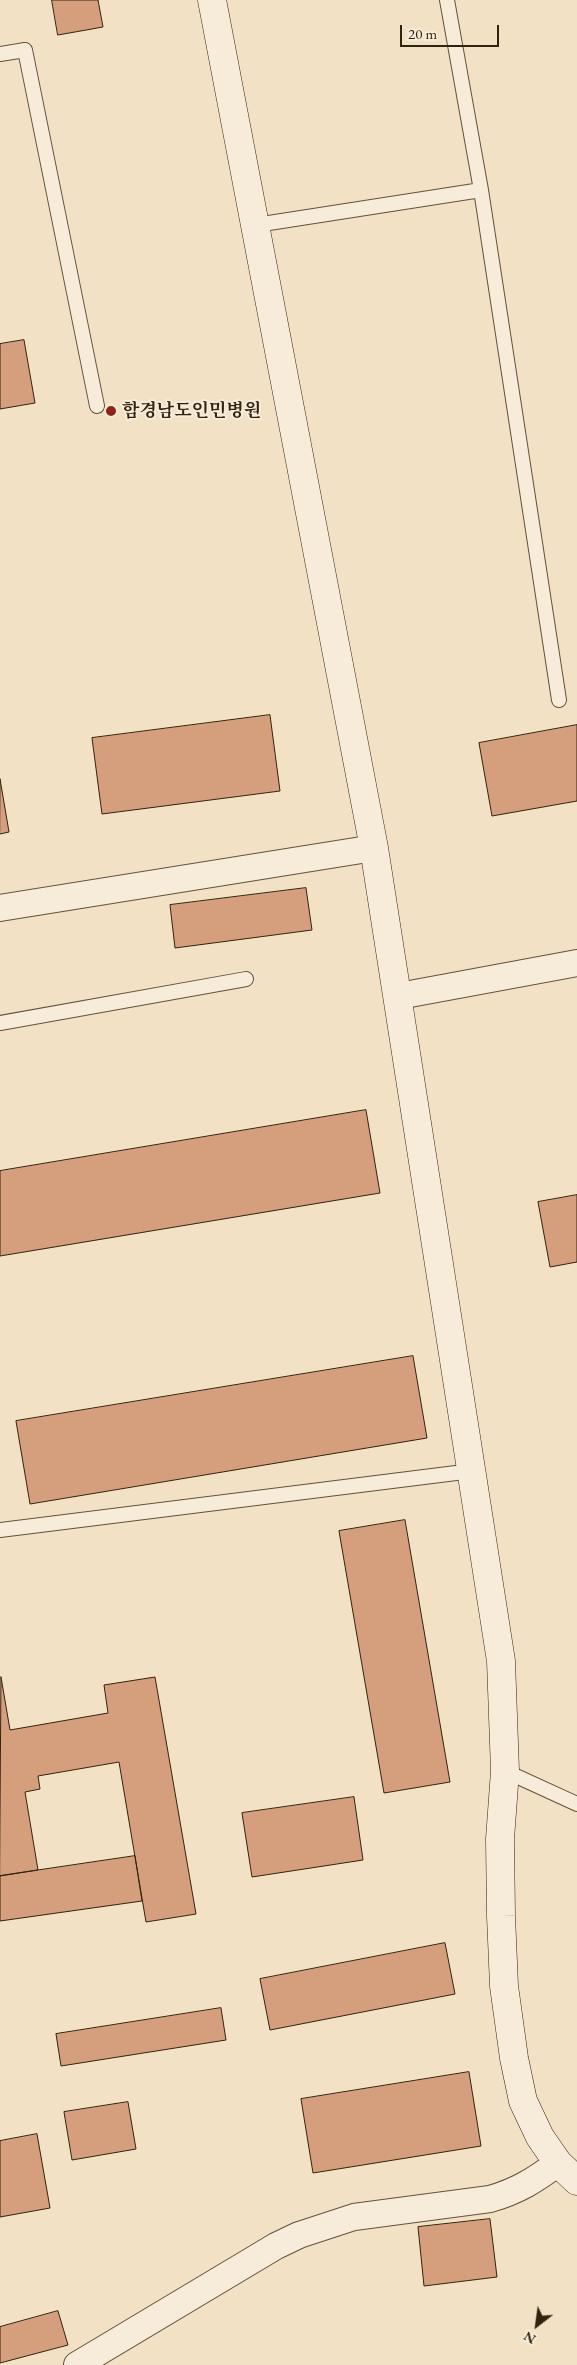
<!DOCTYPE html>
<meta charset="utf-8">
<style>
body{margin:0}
#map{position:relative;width:577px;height:2365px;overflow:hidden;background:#f2e1c4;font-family:"EB Garamond",serif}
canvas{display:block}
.north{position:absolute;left:512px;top:2300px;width:50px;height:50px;-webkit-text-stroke:4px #f7ecd9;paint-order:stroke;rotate:210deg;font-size:14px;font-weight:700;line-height:20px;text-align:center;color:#32230f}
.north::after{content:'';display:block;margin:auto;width:18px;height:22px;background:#32230f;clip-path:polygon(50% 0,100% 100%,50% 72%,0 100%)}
.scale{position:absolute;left:400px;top:25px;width:99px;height:22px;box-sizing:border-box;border:2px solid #32230f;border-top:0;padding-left:6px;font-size:15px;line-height:18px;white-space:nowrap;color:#32230f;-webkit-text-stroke:4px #f7ecd9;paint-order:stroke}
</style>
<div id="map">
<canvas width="577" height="2365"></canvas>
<div class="north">N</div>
<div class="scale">20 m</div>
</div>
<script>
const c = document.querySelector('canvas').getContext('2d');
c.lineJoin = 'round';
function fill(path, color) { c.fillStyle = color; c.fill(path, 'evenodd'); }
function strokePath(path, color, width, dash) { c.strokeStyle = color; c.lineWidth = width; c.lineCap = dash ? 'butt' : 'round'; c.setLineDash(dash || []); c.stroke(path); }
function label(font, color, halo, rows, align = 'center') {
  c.font = font + ' "EB Garamond","Noto Serif KR",serif'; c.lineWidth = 4; c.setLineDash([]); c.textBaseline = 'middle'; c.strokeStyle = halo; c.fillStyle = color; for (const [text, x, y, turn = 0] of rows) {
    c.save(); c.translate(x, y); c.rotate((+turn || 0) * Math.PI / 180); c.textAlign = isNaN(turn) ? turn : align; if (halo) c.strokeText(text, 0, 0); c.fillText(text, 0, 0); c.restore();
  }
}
const building = new Path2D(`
 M 52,0 L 98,0 L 103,27 L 58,35 Z
 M 24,340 L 35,403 L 0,409 L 0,344 Z
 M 270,715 L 280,791 L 102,814 L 92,738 Z
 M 577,725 L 577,801 L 492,816 L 479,743 Z
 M 0,779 L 9,832 L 0,834 Z
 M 306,888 L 312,930 L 175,948 L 170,905 Z
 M 366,1110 L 380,1193 L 0,1256 L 0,1171 Z
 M 577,1195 L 577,1262 L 550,1267 L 538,1202 Z
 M 413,1356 L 427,1438 L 30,1504 L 16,1421 Z
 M 405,1520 L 450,1782 L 384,1793 L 339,1531 Z
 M 1,1677 L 10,1730 L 108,1713 L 104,1685 L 155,1677 L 196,1914 L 146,1922 L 119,1762 L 38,1776 L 40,1789 L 25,1792 L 38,1870 L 0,1876 Z
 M 354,1797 L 363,1860 L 252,1877 L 242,1813 Z
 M 135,1856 L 142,1901 L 0,1921 L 0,1876 Z
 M 445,1943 L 455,1994 L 270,2030 L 260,1979 Z
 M 221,2008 L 226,2040 L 61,2066 L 56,2034 Z
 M 469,2072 L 481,2146 L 313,2173 L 301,2099 Z
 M 128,2102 L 136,2149 L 72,2160 L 64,2112 Z
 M 37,2134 L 50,2208 L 0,2217 L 0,2141 Z
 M 490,2219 L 497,2277 L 424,2286 L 418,2227 Z
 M 58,2311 L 68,2345 L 0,2363 L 0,2327 Z`);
fill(building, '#d59e7d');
strokePath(building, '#32230f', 1);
const lane = new Path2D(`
 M 447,0 L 481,190 L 559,700
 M 0,54 L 25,50 L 97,406
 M 256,225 L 481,190
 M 0,1023 L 246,979
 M 0,1530 L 472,1471
 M 505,1771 L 577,1804`);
const street = new Path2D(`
 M 0,908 L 374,848
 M 399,996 L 577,963
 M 77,2365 L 276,2246 L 299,2235 L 354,2217 L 490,2199 C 518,2191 535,2180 558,2163`);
const secondary = new Path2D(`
 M 212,0 L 374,848 L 501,1661 L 505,1771 L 500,1839 L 501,1916 L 504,1986 L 514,2058 L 523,2101 L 540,2137 L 558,2163 L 577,2181`);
strokePath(lane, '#62523c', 16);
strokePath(street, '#62523c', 28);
strokePath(secondary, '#32230f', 29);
strokePath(lane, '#f7ecd9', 14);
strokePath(street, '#f7ecd9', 26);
strokePath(secondary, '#f7ecd9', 28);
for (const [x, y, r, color] of [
 [111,411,6,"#8f2418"]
]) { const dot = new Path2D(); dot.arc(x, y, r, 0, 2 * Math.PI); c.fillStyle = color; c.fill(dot); strokePath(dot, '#f7ecd9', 2); }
label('bold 18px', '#32230f', '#f7ecd9', [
 ["함경남도인민병원",122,411]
], 'left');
</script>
